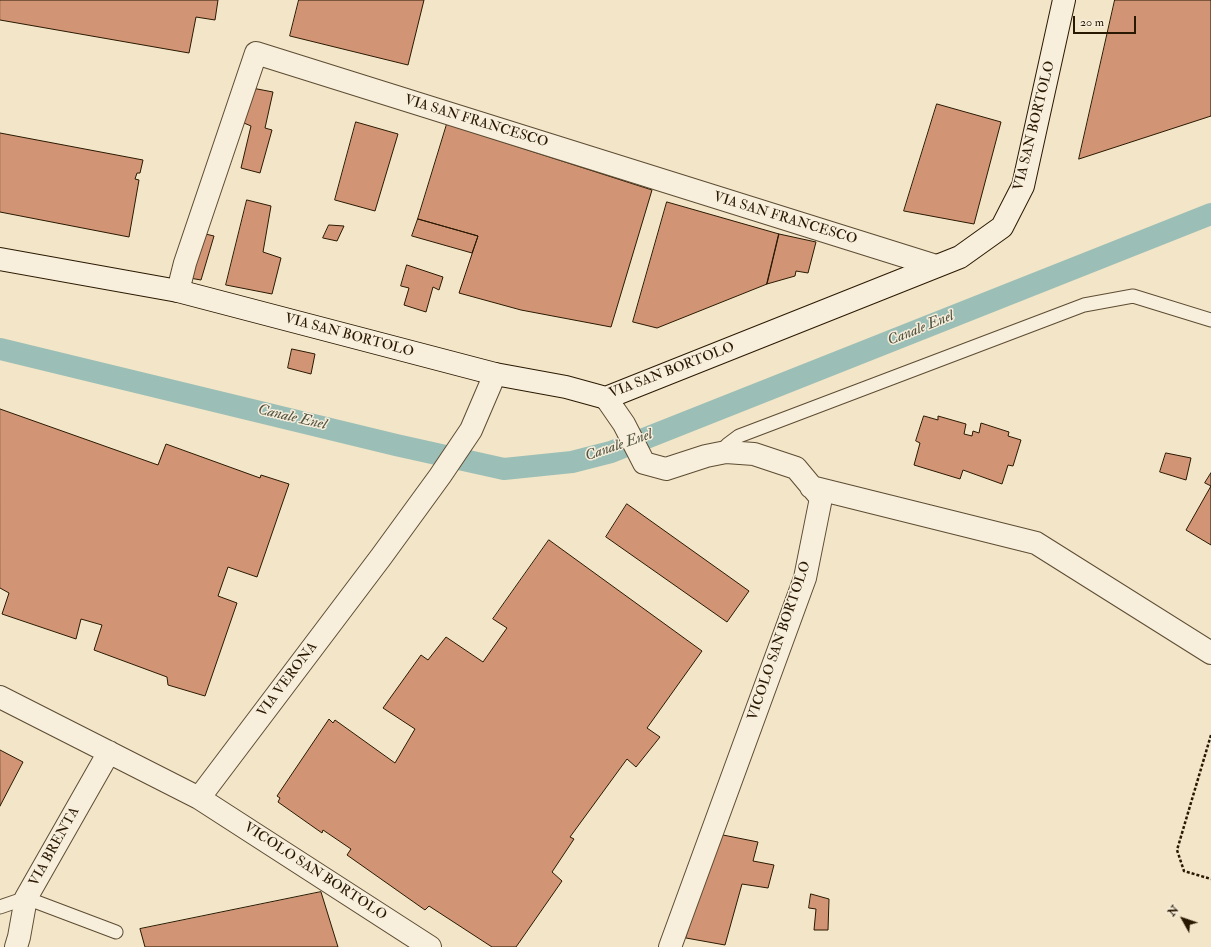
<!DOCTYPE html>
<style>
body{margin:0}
#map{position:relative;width:1211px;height:947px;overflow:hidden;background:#f3e5c7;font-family:"IM FELL Double Pica",serif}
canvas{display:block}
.north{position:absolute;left:1163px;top:899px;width:40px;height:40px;-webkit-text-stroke:3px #f7eedb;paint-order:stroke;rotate:310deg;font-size:11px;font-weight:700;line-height:16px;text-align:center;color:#2a1902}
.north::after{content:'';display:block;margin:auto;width:14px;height:18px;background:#2a1902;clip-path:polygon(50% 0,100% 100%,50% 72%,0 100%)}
.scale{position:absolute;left:1073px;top:16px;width:63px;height:18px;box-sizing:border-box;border:2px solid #2a1902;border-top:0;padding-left:5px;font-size:12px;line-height:14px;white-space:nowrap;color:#2a1902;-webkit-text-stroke:3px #f7eedb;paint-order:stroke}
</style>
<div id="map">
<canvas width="1211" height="947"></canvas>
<div class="north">N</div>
<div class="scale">20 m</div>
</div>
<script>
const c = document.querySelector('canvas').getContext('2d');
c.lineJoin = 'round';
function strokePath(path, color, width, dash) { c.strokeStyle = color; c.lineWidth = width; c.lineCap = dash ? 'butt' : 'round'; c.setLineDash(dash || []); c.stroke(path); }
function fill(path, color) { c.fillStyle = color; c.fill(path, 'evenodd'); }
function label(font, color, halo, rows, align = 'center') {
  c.font = font + ' "IM FELL Double Pica",serif'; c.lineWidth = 3; c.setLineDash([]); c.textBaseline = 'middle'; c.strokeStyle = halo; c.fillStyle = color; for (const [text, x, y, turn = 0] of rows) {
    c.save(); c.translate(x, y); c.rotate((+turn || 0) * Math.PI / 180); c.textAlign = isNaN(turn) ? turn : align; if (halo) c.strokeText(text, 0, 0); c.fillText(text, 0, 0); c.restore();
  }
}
strokePath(new Path2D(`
 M 0,349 L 396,445 L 504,469 L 572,462 L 611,452 L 1211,214`), '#9bbfb6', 22);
const building = new Path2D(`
 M 0,0 L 218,0 L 215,20 L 196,17 L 189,53 L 0,20 Z
 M 299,0 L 424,0 L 408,65 L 290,36 Z
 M 1115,0 L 1211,0 L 1211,116 L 1079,159 Z
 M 252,88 L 273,92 L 265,128 L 272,130 L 260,173 L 241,168 L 251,126 L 244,123 Z
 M 937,104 L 1001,122 L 974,224 L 904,211 Z
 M 356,122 L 398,134 L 375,211 L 335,200 Z
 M 447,124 L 652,190 L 611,327 L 521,310 L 459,293 L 478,236 L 418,219 Z
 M 0,133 L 143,160 L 140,173 L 137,173 L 135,179 L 139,180 L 129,237 L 0,212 Z
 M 247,200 L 271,206 L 263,252 L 281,258 L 272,294 L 226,285 Z
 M 667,202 L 779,234 L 767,284 L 657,328 L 633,322 Z
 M 418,219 L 478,236 L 472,253 L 412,236 Z
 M 329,225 L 344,226 L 337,241 L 323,238 Z
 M 197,232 L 214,236 L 201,280 L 184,277 Z
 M 779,234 L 816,242 L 808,273 L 796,271 L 795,276 L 767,284 Z
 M 407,265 L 443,277 L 439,290 L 433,287 L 426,312 L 404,305 L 409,288 L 401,286 Z
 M 292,349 L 315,354 L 311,374 L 288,368 Z
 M 0,409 L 158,465 L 166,444 L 260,478 L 261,475 L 289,484 L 257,577 L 228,567 L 218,596 L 237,603 L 205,696 L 168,685 L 167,677 L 94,650 L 102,625 L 81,619 L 76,639 L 2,614 L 9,593 L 0,588 Z
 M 924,416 L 938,420 L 938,416 L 966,424 L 964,434 L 972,436 L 973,431 L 979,433 L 981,423 L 1009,432 L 1008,436 L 1021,440 L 1013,466 L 1008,465 L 1002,484 L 963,470 L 960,479 L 914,465 L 920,443 L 916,441 Z
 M 1166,453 L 1191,458 L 1186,480 L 1160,472 Z
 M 1211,473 L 1211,545 L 1186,530 L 1211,486 L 1205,483 Z
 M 627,504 L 749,591 L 727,622 L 606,537 Z
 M 549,540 L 702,651 L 647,728 L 660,737 L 636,767 L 627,759 L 570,837 L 574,839 L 552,872 L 562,881 L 516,947 L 492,947 L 429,906 L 425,910 L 347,855 L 351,849 L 323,830 L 322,833 L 278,802 L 280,798 L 277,796 L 329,719 L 333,723 L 335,720 L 395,763 L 415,729 L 383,708 L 421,655 L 428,660 L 446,637 L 483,662 L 507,628 L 493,619 Z
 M 0,750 L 23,762 L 0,806 Z
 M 718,834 L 758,842 L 753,861 L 774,865 L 768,888 L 742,884 L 725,945 L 686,938 Z
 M 321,892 L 338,947 L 145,947 L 140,929 Z
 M 811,894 L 829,899 L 828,930 L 814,930 L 816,909 L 809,908 Z`);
fill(building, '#d19575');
strokePath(building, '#2a1902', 1);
const lane = new Path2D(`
 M 726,452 L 727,445 L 739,436 L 1084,305 L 1133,296 L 1211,320
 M 0,907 L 26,898 L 116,932`);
const street = new Path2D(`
 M 178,291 L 185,263 L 256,53 L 936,266
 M 606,398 L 624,424 L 644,463 L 666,469 L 706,456 L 726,452 L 754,454 L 796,468 L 821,498 L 805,578 L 670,947
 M 811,487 L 1036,543 L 1211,653
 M 0,697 L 199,798 L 381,557 L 440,476 L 471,430 L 495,374
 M 199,798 L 430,947
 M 16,947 L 19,937 L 26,898 L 109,752`);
const secondary = new Path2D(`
 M 0,259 L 178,291 L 495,374 L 566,387 L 606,398 L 960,257 L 1002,227 L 1023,186 L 1064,0`);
strokePath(lane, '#5c4c33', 15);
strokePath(street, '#5c4c33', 24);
strokePath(secondary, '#2a1902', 24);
strokePath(new Path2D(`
 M 1211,735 L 1177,850 L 1184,871 L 1211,879`), '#2a1902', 2.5, [3, 2]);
strokePath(lane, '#f7eedb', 13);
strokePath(street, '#f7eedb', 22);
strokePath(secondary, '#f7eedb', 22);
label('14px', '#2a1902', '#f7eedb', [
 ["VIA SAN FRANCESCO",476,122,17],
 ["VIA SAN BORTOLO",1035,126,-76],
 ["VIA SAN FRANCESCO",785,219,17],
 ["VIA SAN BORTOLO",349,336,15],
 ["VIA SAN BORTOLO",672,371,-21],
 ["VICOLO SAN BORTOLO",780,641,-71],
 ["VIA VERONA",288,680,-53],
 ["VIA BRENTA",55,847,-61],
 ["VICOLO SAN BORTOLO",315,872,33]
]);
label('italic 15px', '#525341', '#f7eedb', [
 ["Canale Enel",921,329,-22],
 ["Canale Enel",292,418,13],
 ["Canale Enel",619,446,-19]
]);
</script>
